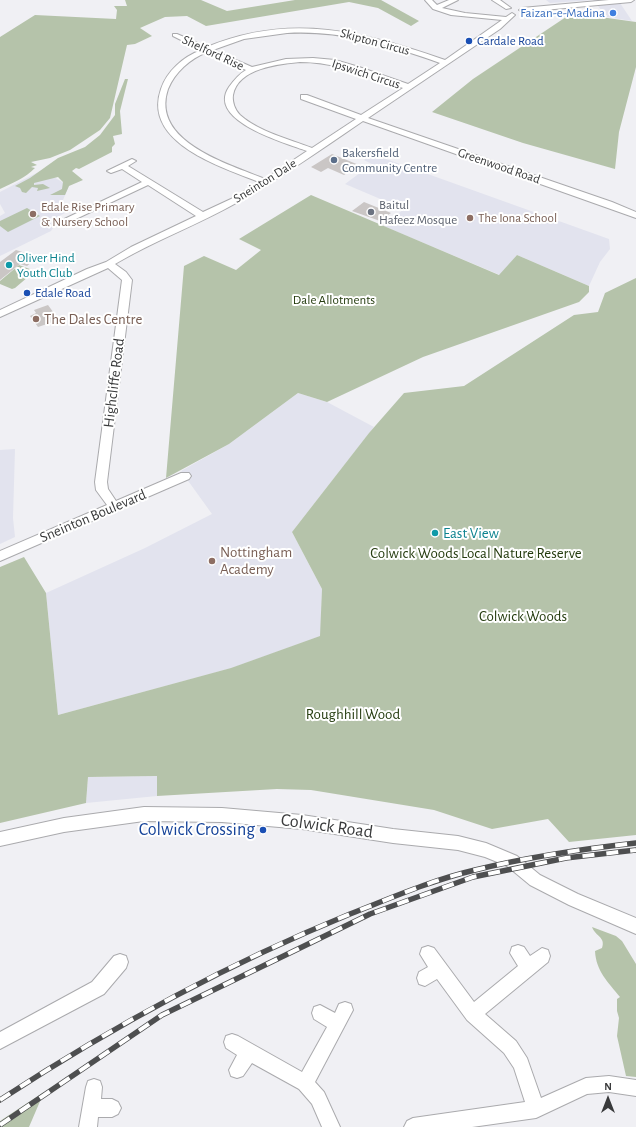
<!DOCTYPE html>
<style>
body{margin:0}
#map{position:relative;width:636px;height:1127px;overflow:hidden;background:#f0f0f4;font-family:"Alegreya Sans",sans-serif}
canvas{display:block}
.north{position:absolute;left:588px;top:1079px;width:40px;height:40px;-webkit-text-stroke:3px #fff;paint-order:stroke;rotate:0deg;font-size:11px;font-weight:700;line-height:16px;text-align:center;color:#393a3b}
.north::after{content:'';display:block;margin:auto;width:14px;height:18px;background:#393a3b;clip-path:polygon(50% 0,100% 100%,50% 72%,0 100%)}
</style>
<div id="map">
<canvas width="636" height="1127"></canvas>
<div class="north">N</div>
</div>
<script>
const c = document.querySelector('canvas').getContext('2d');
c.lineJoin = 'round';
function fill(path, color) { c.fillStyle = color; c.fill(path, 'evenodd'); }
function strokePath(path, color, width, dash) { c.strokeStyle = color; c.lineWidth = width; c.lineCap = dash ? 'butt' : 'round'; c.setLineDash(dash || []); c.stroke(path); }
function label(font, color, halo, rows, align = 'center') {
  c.font = font + ' "Alegreya Sans",sans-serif'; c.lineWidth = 4; c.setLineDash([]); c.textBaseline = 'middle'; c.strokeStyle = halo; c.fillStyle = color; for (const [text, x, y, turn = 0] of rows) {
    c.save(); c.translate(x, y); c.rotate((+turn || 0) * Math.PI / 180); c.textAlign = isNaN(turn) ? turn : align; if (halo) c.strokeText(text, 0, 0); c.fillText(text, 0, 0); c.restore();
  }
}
fill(new Path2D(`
 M 546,0 L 618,0 L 632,21 L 607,17 L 593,0 L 550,3 Z
 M 372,154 L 609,239 L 610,249 L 600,262 L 589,286 L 517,255 L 500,275 L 383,226 L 404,209 L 345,184 L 372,164 L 364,160 Z
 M 42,170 L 69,186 L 60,207 L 67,212 L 59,216 L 61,219 L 57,222 L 51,231 L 0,256 L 0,216 L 5,213 L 0,204 L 0,192 Z
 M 298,393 L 327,402 L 374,427 L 292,532 L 322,589 L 321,636 L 232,668 L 58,715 L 46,593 L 145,548 L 212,514 L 181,471 L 229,444 Z
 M 15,449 L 13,518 L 15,537 L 0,544 L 0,450 Z
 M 157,776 L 157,796 L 86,803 L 88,777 Z`), '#e2e3ee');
fill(new Path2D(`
 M 125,0 L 201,0 L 227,11 L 295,0 L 381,0 L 419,21 L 411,26 L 378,8 L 349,2 L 206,26 L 187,16 L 165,17 L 140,28 L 152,36 L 135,44 L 127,45 L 110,118 L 100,130 L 70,150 L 50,158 L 31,162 L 37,165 L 31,167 L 35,168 C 25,178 13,183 0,189 L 0,37 L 35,15 L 116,19 L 117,10 L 114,6 L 127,6 Z
 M 572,13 L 636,22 L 636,67 L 619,132 L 615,169 L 523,143 L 432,112 L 473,79 Z
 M 125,79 L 128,79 L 120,111 L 122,134 L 113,136 L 115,144 L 112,147 L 112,152 L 79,169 L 76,168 L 72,171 L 83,180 L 69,186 L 65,195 L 50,195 L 62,189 L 63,182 L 58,177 L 34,183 L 34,185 L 43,184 L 50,188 L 37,191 L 38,188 L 32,187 L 26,193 L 22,192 L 20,188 L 15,186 L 30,178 L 58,158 L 85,147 L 100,135 L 115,115 L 115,104 Z
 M 311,195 L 499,275 L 517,255 L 589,286 L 589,292 L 579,302 L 423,357 L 327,402 L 298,393 L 229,444 L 166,478 L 184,266 L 204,256 L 236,270 L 261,250 L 239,239 Z
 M 27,208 L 40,216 L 8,232 L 0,226 L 0,221 Z
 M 19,265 L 35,271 L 15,288 L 12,289 L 0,284 L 0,281 Z
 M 636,278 L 636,835 L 569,842 L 548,819 L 492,829 L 434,810 L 311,790 L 277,789 L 157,796 L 157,776 L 88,777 L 86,803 L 0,823 L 0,567 L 24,557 L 46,593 L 58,715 L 231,668 L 320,636 L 322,589 L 292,532 L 369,433 L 404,393 L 464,386 L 574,315 L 598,312 L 605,293 Z
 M 592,927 L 616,936 L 622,941 L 636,964 L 636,1077 L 626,1076 L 617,1036 L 619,1018 L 617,1011 L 617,999 L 620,997 C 608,982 596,971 595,951 L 602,948 C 606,937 595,936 592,927 Z
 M 44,1092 L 29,1127 L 0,1127 L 0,1121 Z`), '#b5c3aa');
fill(new Path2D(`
 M 332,154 L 359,165 L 344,175 L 328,168 L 321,172 L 311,167 Z
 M 364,202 L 391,213 L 380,221 L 352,211 Z
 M 16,250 L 38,257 L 27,266 L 20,264 L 0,280 L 0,262 Z
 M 48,305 L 59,320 L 38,327 L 30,316 L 36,313 L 34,310 Z`), '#cac6c5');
const minor = new Path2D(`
 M 425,0 L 432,0 L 437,5 L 449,0 L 458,0 L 442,8 L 465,13 L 506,17 L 512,13 L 515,15 L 500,29 L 368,118 L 612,202 L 636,212 L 636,218 L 363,121 C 322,149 281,178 238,202 C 198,225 155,240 115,264 L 126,272 L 132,280 L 107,482 L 108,489 L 116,501 L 181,473 L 189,473 L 191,476 L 189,479 L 0,561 L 0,551 L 107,505 L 96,490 L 95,482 L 122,280 L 108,268 L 0,317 L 0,310 L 87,269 L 106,262 L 131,247 L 196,216 L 148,185 L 63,225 L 60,226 L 56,223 L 142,182 L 122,169 L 111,173 L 107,171 L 132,159 L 136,161 L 128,166 L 203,212 L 231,199 L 259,182 C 222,167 142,143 161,89 C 167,71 183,57 201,50 L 173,36 L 173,34 L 177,34 L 207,47 C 291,12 364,32 445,60 L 502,20 L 451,15 L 433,9 ZM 287,33 C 343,30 388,45 440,63 L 408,84 L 359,67 L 335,60 L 313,58 L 286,59 L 252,67 L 213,50 L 244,39 ZM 207,52 L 246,70 C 239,74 234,80 229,87 C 206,121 286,143 307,151 L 265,179 C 229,164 150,142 168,89 C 175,72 190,59 207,52 ZM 300,62 C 337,62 368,76 403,88 L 361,115 L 307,95 L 301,95 L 301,99 L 356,119 L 312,148 C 289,139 259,132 240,115 C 235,110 232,102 233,95 C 238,68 279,64 300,62 Z
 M 492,0 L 500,0 L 511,8 L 506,9 Z
 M 609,0 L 634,0 L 631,2 L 522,12 L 519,10 L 522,8 Z
 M 144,807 L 222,808 L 302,815 L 393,829 L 458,836 L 486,843 L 517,856 L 540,875 L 578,894 L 636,918 L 636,934 L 569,905 L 530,885 L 507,866 L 485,857 L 458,850 L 393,843 L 302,829 L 222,822 L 144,821 L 64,832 L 0,846 L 0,832 L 64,818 Z
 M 518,945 L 524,947 L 530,956 L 542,948 L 548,950 L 550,956 L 548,962 L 485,1014 L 516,1041 L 527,1058 L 541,1098 L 586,1078 L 609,1076 L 636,1080 L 636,1096 L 609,1092 L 587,1094 L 536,1118 L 472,1127 L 404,1127 L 407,1121 L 413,1118 L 525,1102 L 514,1068 L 504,1053 L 467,1020 L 437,979 L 425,986 L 419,984 L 417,978 L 419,972 L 428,967 L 420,954 L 422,948 L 428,946 L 434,948 L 474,1002 L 518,966 L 510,953 L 512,947 Z
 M 120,954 L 126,956 L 128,962 L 126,968 L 104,994 L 0,1049 L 0,1032 L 92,982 L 114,956 Z
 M 345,1002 L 351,1004 L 353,1010 L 315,1082 L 324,1092 L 340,1127 L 322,1127 L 312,1104 L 299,1089 L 252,1063 L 243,1076 L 237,1078 L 231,1076 L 229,1070 L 237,1055 L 226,1048 L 224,1042 L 226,1036 L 232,1034 L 238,1036 L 302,1072 L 327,1027 L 314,1019 L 312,1013 L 314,1007 L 320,1005 L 335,1013 L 339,1004 Z
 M 94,1079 L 100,1081 L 102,1087 L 101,1099 L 112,1099 L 118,1102 L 121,1108 L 118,1114 L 112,1117 L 98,1117 L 97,1127 L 79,1127 L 86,1087 L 88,1081 Z`);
strokePath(minor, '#aaaaad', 2);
fill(minor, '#fff');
const rail = new Path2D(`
 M 0,1100 C 113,1026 225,965 350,914 C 391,898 432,880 475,870 C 528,857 582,849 636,843
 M 0,1125 L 162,1015 L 370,914 L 473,877 L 566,858 L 636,850`);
strokePath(rail, '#4e4f50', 5.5);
strokePath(rail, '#fff', 4, [12]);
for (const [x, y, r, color] of [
 [613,13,4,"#3f7fe0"],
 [469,41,4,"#1a4fb4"],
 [334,160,4,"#5c6f8a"],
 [371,212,4,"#6b7280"],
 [33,214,4,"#8d6e63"],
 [470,218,4,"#8d6e63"],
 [9,265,4,"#0f9aa8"],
 [27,293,4,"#1a4fb4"],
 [36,319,4,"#8d6e63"],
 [435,533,4,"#0f9aa8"],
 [212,561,4,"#8d6e63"],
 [263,830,4,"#1a4fb4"]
]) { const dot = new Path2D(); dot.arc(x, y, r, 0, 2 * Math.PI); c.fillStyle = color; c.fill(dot); strokePath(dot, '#fff', 1.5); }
label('13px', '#366cbe', '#fff', [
 ["Faizan-e-Madina",605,13]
], 'right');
label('13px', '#164399', '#fff', [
 ["Cardale Road",477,41],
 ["Edale Road",35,293]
], 'left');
label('13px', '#393a3b', '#fff', [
 ["Skipton Circus",375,42,15],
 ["Shelford Rise",213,53,25],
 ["Ipswich Circus",366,74,18],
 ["Greenwood Road",499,166,19],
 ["Sneinton Dale",265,181,-32]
]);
label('13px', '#4e5e75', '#fff', [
 ["Bakersfield",342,153],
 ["Community Centre",342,168]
], 'left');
label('13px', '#5b616d', '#fff', [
 ["Baitul",379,205],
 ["Hafeez Mosque",379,220]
], 'left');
label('13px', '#785e54', '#fff', [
 ["Edale Rise Primary",41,207],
 ["& Nursery School",41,222],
 ["The Iona School",478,218]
], 'left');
label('13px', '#0d838f', '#fff', [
 ["Oliver Hind",17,258],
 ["Youth Club",17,273]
], 'left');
label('13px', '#253c0f', '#fff', [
 ["Dale Allotments",334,300]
]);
label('15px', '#785e54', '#fff', [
 ["The Dales Centre",44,319],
 ["Nottingham",220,552],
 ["Academy",220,569]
], 'left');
label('15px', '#393a3b', '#fff', [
 ["Highcliffe Road",114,383,-83],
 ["Sneinton Boulevard",93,516,-23]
]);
label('15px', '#0d838f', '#fff', [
 ["East View",443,533]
], 'left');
label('15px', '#253c0f', '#fff', [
 ["Colwick Woods Local Nature Reserve",476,553],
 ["Colwick Woods",523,616],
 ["Roughhill Wood",353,714]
]);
label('18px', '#393a3b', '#fff', [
 ["Colwick Road",327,826,8]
]);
label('18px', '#164399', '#fff', [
 ["Colwick Crossing",255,830]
], 'right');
</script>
